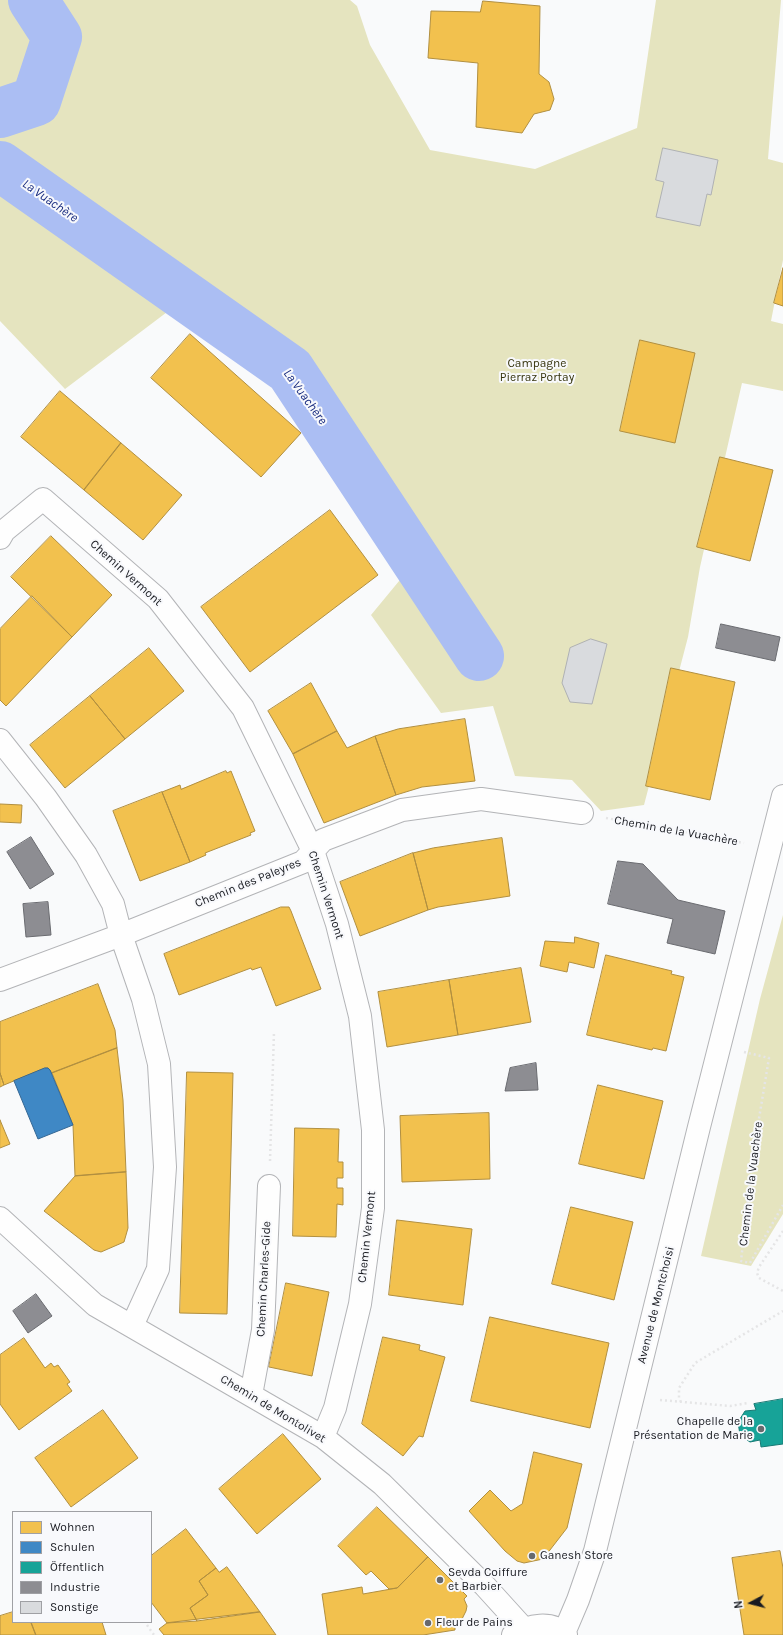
<!DOCTYPE html>
<meta charset="utf-8">
<style>
body{margin:0}
#map{position:relative;width:783px;height:1635px;overflow:hidden;background:#f9fafb;font-family:Karla,sans-serif}
canvas{display:block}
.legend{position:absolute;left:12px;top:1511px;width:140px;height:112px;box-sizing:border-box;background:#f8f9fc;border:1px solid #9fa0a4;margin:0;padding:5px 7px;list-style:none;font-size:12px;color:#191b21}
.legend li{display:flex;align-items:center;gap:8px;height:20px}
.legend b{width:20px;border:1px solid #9fa0a4}
.north{position:absolute;left:731px;top:1583px;width:40px;height:40px;-webkit-text-stroke:3px #f8f9fc;paint-order:stroke;rotate:263deg;font-size:11px;font-weight:700;line-height:16px;text-align:center;color:#191b21}
.north::after{content:'';display:block;margin:auto;width:14px;height:18px;background:#191b21;clip-path:polygon(50% 0,100% 100%,50% 72%,0 100%)}
</style>
<div id="map">
<canvas width="783" height="1635"></canvas>
<ul class="legend">
<li><b style="height:11px;background:#f2c14e"></b>Wohnen</li>
<li><b style="height:11px;background:#3f88c5"></b>Schulen</li>
<li><b style="height:11px;background:#17a398"></b>Öffentlich</li>
<li><b style="height:11px;background:#8d8d92"></b>Industrie</li>
<li><b style="height:11px;background:#d9dbde"></b>Sonstige</li>
</ul>
<div class="north">N</div>
</div>
<script>
const c = document.querySelector('canvas').getContext('2d');
c.lineJoin = 'round';
function fill(path, color) { c.fillStyle = color; c.fill(path, 'evenodd'); }
function strokePath(path, color, width, dash) { c.strokeStyle = color; c.lineWidth = width; c.lineCap = dash ? 'butt' : 'round'; c.setLineDash(dash || []); c.stroke(path); }
function label(font, color, halo, rows, align = 'center') {
  c.font = font + ' Karla,sans-serif'; c.lineWidth = 4; c.setLineDash([]); c.textBaseline = 'middle'; c.strokeStyle = halo; c.fillStyle = color; for (const [text, x, y, turn = 0] of rows) {
    c.save(); c.translate(x, y); c.rotate((+turn || 0) * Math.PI / 180); c.textAlign = isNaN(turn) ? turn : align; if (halo) c.strokeText(text, 0, 0); c.fillText(text, 0, 0); c.restore();
  }
}
fill(new Path2D(`
 M 0,0 L 350,0 L 357,6 L 370,45 L 430,150 L 535,169 L 637,128 L 656,0 L 781,0 L 768,159 L 783,163 L 783,260 L 771,321 L 783,324 L 783,391 L 742,383 L 700,567 L 688,637 L 644,805 L 601,811 L 572,780 L 515,776 L 493,706 L 441,713 L 371,615 L 404,575 L 394,523 L 295,369 L 187,297 L 65,389 L 0,321 Z
 M 783,915 L 783,1214 L 751,1266 L 701,1256 L 760,999 Z`), '#e5e4bf');
const homes = new Path2D(`
 M 483,1 L 540,6 L 539,74 L 549,82 L 554,99 L 550,110 L 534,114 L 522,133 L 476,127 L 478,63 L 428,58 L 431,11 L 480,12 Z
 M 783,268 L 783,306 L 774,303 Z
 M 190,334 L 301,433 L 261,477 L 151,378 Z
 M 640,340 L 695,353 L 675,443 L 620,431 Z
 M 60,391 L 121,443 L 84,490 L 21,437 Z
 M 121,443 L 182,495 L 143,540 L 84,490 Z
 M 720,457 L 773,470 L 750,561 L 697,547 Z
 M 330,510 L 378,575 L 250,672 L 201,607 Z
 M 51,536 L 112,595 L 72,637 L 11,577 Z
 M 32,596 L 72,637 L 6,706 L 0,700 L 0,629 Z
 M 149,648 L 184,691 L 125,739 L 90,696 Z
 M 671,668 L 735,682 L 710,800 L 646,786 Z
 M 311,683 L 337,731 L 293,754 L 268,711 Z
 M 90,696 L 125,739 L 65,788 L 30,745 Z
 M 465,719 L 475,781 L 422,787 L 396,795 L 375,736 L 398,729 Z
 M 337,731 L 347,748 L 375,736 L 396,795 L 324,823 L 293,754 Z
 M 226,771 L 227,773 L 231,771 L 255,831 L 250,833 L 251,835 L 205,853 L 206,855 L 190,862 L 162,792 L 180,785 L 181,789 Z
 M 162,792 L 190,862 L 140,881 L 113,811 Z
 M 0,804 L 22,805 L 21,823 L 0,822 Z
 M 502,838 L 510,896 L 438,907 L 428,910 L 413,853 L 433,848 Z
 M 413,853 L 428,910 L 360,936 L 340,882 Z
 M 281,907 L 289,907 L 291,911 L 321,989 L 276,1006 L 261,967 L 252,970 L 251,968 L 179,995 L 164,954 Z
 M 575,937 L 599,943 L 594,968 L 569,962 L 567,972 L 540,966 L 545,941 L 574,943 Z
 M 606,955 L 672,971 L 671,974 L 684,977 L 666,1051 L 653,1048 L 652,1050 L 587,1035 Z
 M 521,968 L 531,1022 L 458,1035 L 449,980 Z
 M 449,980 L 458,1035 L 387,1047 L 378,992 Z
 M 98,984 L 115,1030 L 117,1048 L 52,1073 L 48,1068 L 45,1068 L 4,1085 L 0,1073 L 0,1022 Z
 M 117,1048 L 123,1100 L 126,1172 L 75,1176 L 73,1125 L 52,1073 Z
 M 187,1072 L 233,1073 L 227,1314 L 180,1313 Z
 M 0,1073 L 4,1085 L 0,1087 Z
 M 598,1085 L 663,1101 L 644,1179 L 579,1164 Z
 M 489,1113 L 490,1179 L 402,1182 L 400,1116 Z
 M 0,1120 L 10,1144 L 0,1148 Z
 M 295,1128 L 339,1129 L 338,1162 L 343,1162 L 343,1178 L 337,1178 L 337,1188 L 343,1188 L 343,1205 L 337,1204 L 336,1237 L 293,1236 Z
 M 126,1172 L 128,1228 L 124,1242 L 101,1252 L 94,1250 L 44,1211 L 75,1176 Z
 M 571,1207 L 633,1222 L 614,1300 L 552,1284 Z
 M 397,1220 L 472,1229 L 463,1305 L 389,1295 Z
 M 286,1283 L 329,1292 L 312,1376 L 269,1367 Z
 M 490,1317 L 609,1343 L 590,1428 L 471,1401 Z
 M 383,1337 L 420,1345 L 419,1350 L 445,1357 L 423,1437 L 419,1436 L 403,1456 L 362,1424 Z
 M 24,1338 L 45,1368 L 51,1363 L 54,1367 L 58,1365 L 70,1382 L 67,1384 L 72,1391 L 19,1430 L 0,1404 L 0,1355 Z
 M 103,1410 L 138,1458 L 71,1507 L 35,1458 Z
 M 283,1434 L 321,1479 L 257,1534 L 219,1489 Z
 M 534,1452 L 582,1464 L 567,1528 L 543,1559 L 524,1563 L 517,1561 L 505,1551 L 469,1511 L 490,1490 L 511,1511 L 522,1504 Z
 M 377,1507 L 428,1557 L 397,1588 L 389,1589 L 371,1571 L 366,1575 L 338,1546 Z
 M 186,1529 L 216,1568 L 199,1581 L 208,1595 L 190,1608 L 197,1621 L 167,1623 L 151,1602 L 151,1556 Z
 M 780,1551 L 783,1568 L 783,1635 L 744,1635 L 732,1558 Z
 M 428,1557 L 467,1596 L 464,1599 L 467,1606 L 466,1611 L 460,1623 L 455,1625 L 455,1630 L 423,1635 L 328,1635 L 322,1594 L 362,1587 L 363,1594 L 397,1588 Z
 M 227,1567 L 260,1612 L 197,1621 L 190,1608 L 208,1595 L 199,1581 L 216,1568 L 219,1572 Z
 M 13,1612 L 13,1622 L 31,1622 L 36,1635 L 0,1635 L 0,1616 Z
 M 260,1612 L 276,1635 L 164,1635 L 159,1629 L 167,1623 Z
 M 31,1622 L 102,1622 L 106,1635 L 36,1635 Z`);
fill(homes, '#f2c14e');
strokePath(homes, '#b18f40', 1);
const schools = new Path2D(`
 M 45,1068 L 48,1068 L 50,1070 L 73,1125 L 38,1139 L 14,1081 Z`);
fill(schools, '#3f88c5');
strokePath(schools, '#346794', 1);
const public = new Path2D(`
 M 783,1399 L 783,1444 L 761,1447 L 760,1440 L 750,1442 L 740,1435 L 738,1422 L 745,1411 L 756,1410 L 754,1404 Z`);
fill(public, '#17a398');
strokePath(public, '#187a74', 1);
const industry = new Path2D(`
 M 721,624 L 780,637 L 775,661 L 716,648 Z
 M 31,837 L 54,874 L 30,889 L 7,852 Z
 M 618,861 L 643,864 L 678,900 L 725,911 L 715,954 L 667,943 L 673,919 L 608,904 Z
 M 48,902 L 51,935 L 26,937 L 23,904 Z
 M 536,1063 L 538,1090 L 505,1091 L 510,1068 Z
 M 36,1294 L 52,1316 L 28,1333 L 13,1311 Z`);
fill(industry, '#8d8d92');
strokePath(industry, '#6a6b70', 1);
strokePath(new Path2D(`
 M 0,113 L 36,101 L 57,37 L 33,0
 M 0,166 L 290,370 L 479,656`), '#abbef3', 50);
const building = new Path2D(`
 M 663,148 L 718,160 L 711,195 L 707,194 L 700,226 L 656,217 L 664,182 L 656,180 Z
 M 591,639 L 607,644 L 592,704 L 570,702 L 562,683 L 570,648 Z`);
fill(building, '#d9dbde');
strokePath(building, '#afb1b4', 1);
const minor = new Path2D(`
 M 0,538 L 4,531 L 43,499 L 158,599 L 243,708 L 313,851 L 337,924 L 360,1016 L 373,1130 L 373,1208 L 360,1304 L 335,1408 L 323,1437
 M 0,740 L 46,798 L 86,855 L 113,904 L 121,935 L 143,999 L 159,1064 L 165,1167 L 158,1269 L 132,1326
 M 0,980 L 121,935 L 303,862 L 323,840 L 402,810 L 481,799 L 582,813
 M 0,1218 L 95,1305 L 323,1437 L 382,1484 L 485,1586 L 524,1629
 M 251,1395 L 263,1330 L 269,1186`);
const tertiary = new Path2D(`
 M 564,1633 L 578,1600 L 595,1551 L 699,1127 L 783,796
 M 513,1635 C 529,1625 551,1620 566,1635`);
strokePath(minor, '#b3b4b7', 24);
strokePath(tertiary, '#b3b4b7', 24);
strokePath(new Path2D(`
 M 606,818 L 744,843
 M 744,1052 L 769,1058 L 752,1161 L 741,1261 L 750,1263 L 783,1205
 M 270,1161 L 274,1032
 M 783,1231 L 759,1267 L 757,1273 L 759,1278 L 783,1291
 M 660,1400 L 730,1406 L 748,1403
 M 681,1402 L 679,1398 L 679,1388 L 695,1363 L 783,1311
 M 147,1625 L 154,1635`), '#e5e5e6', 2.5, [2, 3]);
strokePath(minor, '#fefefe', 22);
strokePath(tertiary, '#fefefe', 22);
for (const [x, y, r, color] of [
 [761,1429,4,"#67696d"],
 [532,1556,4,"#67696d"],
 [440,1580,4,"#67696d"],
 [428,1623,4,"#67696d"]
]) { const dot = new Path2D(); dot.arc(x, y, r, 0, 2 * Math.PI); c.fillStyle = color; c.fill(dot); strokePath(dot, '#f8f9fc', 1.5); }
label('12px', '#36340d', '#f8f9fc', [
 ["Campagne",537,364],
 ["Pierraz Portay",537,378]
]);
label('12px', '#191b21', '#f8f9fc', [
 ["Chemin Vermont",126,573,42],
 ["Chemin de la Vuachère",676,831,10],
 ["Chemin des Paleyres",248,883,-22],
 ["Chemin Vermont",326,895,72],
 ["Chemin de la Vuachère",751,1184,-83],
 ["Chemin Vermont",367,1237,-84],
 ["Chemin Charles-Gide",264,1279,-87],
 ["Avenue de Montchoisi",656,1305,-76],
 ["Chemin de Montolivet",273,1409,31]
]);
label('12px', '#191b21', '#f8f9fc', [
 ["Chapelle de la",753,1422,"right"],
 ["Présentation de Marie",753,1436,"right"],
 ["Ganesh Store",540,1556],
 ["Sevda Coiffure",448,1573],
 ["et Barbier",448,1587],
 ["Fleur de Pains",436,1623]
], 'left');
label('italic 13px', '#182b7f', '#f8f9fc', [
 ["La Vuachère",50,201,35],
 ["La Vuachère",305,397,54]
]);
</script>
